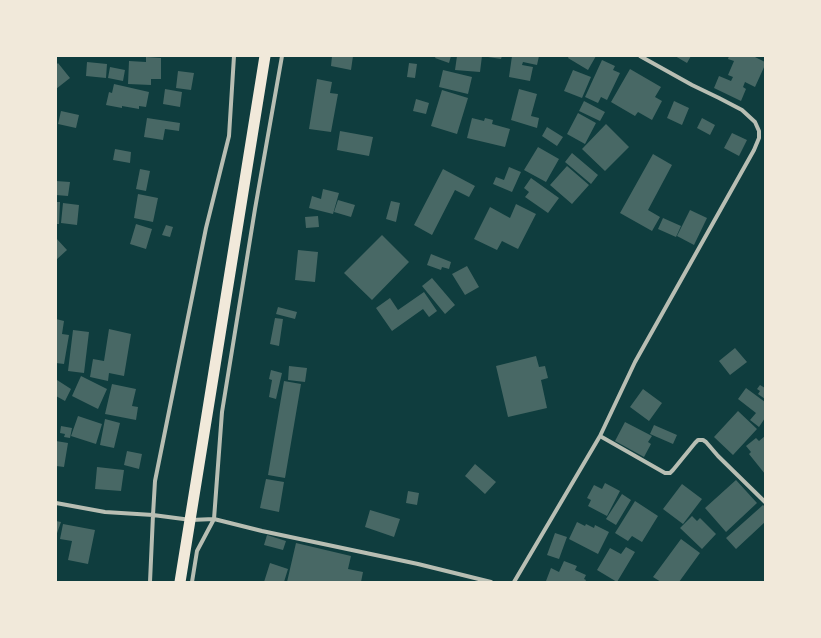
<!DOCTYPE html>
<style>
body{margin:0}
#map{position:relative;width:821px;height:638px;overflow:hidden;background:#0f3d3e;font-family:Signika,sans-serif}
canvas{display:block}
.frame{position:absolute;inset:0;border:57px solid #f1e9da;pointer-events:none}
</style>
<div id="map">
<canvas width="821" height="638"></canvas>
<div class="frame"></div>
</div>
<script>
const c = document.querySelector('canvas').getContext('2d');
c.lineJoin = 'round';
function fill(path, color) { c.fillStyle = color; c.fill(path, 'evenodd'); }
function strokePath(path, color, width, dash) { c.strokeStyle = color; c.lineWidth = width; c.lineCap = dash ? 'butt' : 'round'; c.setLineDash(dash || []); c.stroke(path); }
fill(new Path2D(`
 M 332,56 L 353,56 L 351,70 L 331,66 Z
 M 436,56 L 451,56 L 449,63 L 435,58 Z
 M 457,56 L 482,56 L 480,72 L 455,70 Z
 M 488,56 L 502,56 L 501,59 L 488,57 Z
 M 512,56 L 539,56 L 537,65 L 523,62 L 522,65 L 533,67 L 530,81 L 509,77 Z
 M 569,56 L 596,56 L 588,70 L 568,58 Z
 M 675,56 L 691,56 L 687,63 Z
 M 729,56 L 753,56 L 765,62 L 765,65 L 755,87 L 745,82 L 743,87 L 746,89 L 741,101 L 714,88 L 719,76 L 731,81 L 733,77 L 728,75 L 734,61 L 728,59 Z
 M 146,57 L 161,58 L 161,79 L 151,79 L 151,85 L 128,84 L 129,61 L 146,62 Z
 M 602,60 L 615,66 L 613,70 L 620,73 L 607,100 L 601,97 L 598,103 L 585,97 Z
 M 87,62 L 107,64 L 106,78 L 86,76 Z
 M 58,63 L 70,78 L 56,89 L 56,65 Z
 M 409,63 L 417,64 L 415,78 L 407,77 Z
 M 110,67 L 125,70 L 123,81 L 108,78 Z
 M 630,69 L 661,87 L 655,97 L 662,101 L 652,120 L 638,112 L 635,116 L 611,102 Z
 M 443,70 L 472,77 L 468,94 L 439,87 Z
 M 573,70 L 591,77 L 582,98 L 564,91 Z
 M 178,71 L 194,73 L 191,90 L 176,88 Z
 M 317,79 L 332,82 L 330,93 L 338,94 L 331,132 L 309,129 Z
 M 114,84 L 149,92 L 146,107 L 139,106 L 139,109 L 122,106 L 122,108 L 106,105 L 109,92 L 112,93 Z
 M 165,89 L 182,92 L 180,107 L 163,104 Z
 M 519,89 L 537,94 L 531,116 L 539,118 L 537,128 L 511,120 Z
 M 442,90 L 468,98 L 457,134 L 431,126 Z
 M 416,99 L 429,103 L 426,114 L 413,111 Z
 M 584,101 L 605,112 L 600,121 L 579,111 Z
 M 674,101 L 689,108 L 682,125 L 667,118 Z
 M 61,111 L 79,115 L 76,128 L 58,124 Z
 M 578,113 L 596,123 L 585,144 L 567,134 Z
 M 147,118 L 180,123 L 179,131 L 165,129 L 163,140 L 144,137 Z
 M 472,118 L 484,121 L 485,118 L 493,120 L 492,124 L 510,129 L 505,147 L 467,138 Z
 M 702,118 L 715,125 L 710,135 L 697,128 Z
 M 606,124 L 629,147 L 605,171 L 582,149 Z
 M 547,127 L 563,137 L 557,146 L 542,136 Z
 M 340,131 L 373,137 L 369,156 L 337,150 Z
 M 732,133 L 747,140 L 739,156 L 724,148 Z
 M 538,147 L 559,159 L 546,182 L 524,170 Z
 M 115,149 L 131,152 L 130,163 L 113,160 Z
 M 572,153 L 598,175 L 591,184 L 565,162 Z
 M 653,154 L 672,165 L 648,210 L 660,217 L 652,231 L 620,213 Z
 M 567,166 L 589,185 L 572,204 L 550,185 Z
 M 509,167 L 521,172 L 512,192 L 493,184 L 496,177 L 504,180 Z
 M 140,169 L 150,171 L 146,191 L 136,189 Z
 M 443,169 L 475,186 L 469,197 L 455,190 L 432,235 L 414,225 Z
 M 531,178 L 559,198 L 548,213 L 525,197 L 529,192 L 524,188 Z
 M 56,181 L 70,182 L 68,196 L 56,195 Z
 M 323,189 L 339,193 L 333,214 L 309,208 L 312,196 L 321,199 Z
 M 138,194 L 158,198 L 153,222 L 134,218 Z
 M 338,200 L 355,205 L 351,217 L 334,212 Z
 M 391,201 L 400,203 L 396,222 L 386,219 Z
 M 56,202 L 60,202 L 59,224 L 56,224 Z
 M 63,203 L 79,205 L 77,225 L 61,223 Z
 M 516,204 L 536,214 L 518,249 L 502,241 L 497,250 L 474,239 L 490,207 L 510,218 Z
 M 690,210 L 707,218 L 694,245 L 677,236 Z
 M 318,216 L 319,227 L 306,228 L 305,217 Z
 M 663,218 L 681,226 L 676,237 L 658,229 Z
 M 136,224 L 152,229 L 146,249 L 130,244 Z
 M 166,225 L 173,227 L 170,237 L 162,235 Z
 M 382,235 L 409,262 L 372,300 L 344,273 Z
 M 56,238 L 67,250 L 56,260 Z
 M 298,250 L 318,252 L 315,282 L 295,280 Z
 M 431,254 L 451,262 L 449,269 L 442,267 L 441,270 L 427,265 Z
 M 467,266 L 479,287 L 465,295 L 452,274 Z
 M 432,278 L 455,305 L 445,314 L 422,286 Z
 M 424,292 L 437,311 L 429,317 L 423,309 L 392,331 L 376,308 L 390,298 L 398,310 Z
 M 278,307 L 297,312 L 295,319 L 276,314 Z
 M 275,318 L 283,319 L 279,346 L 270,344 Z
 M 56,319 L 64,321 L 62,334 L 69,335 L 64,364 L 56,363 Z
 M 109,329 L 131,334 L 124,376 L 109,373 L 108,381 L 90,377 L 93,359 L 104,361 Z
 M 73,330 L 89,332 L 84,373 L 68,371 Z
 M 735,348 L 747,362 L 730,375 L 719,361 Z
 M 536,356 L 539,367 L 545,366 L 548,378 L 541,380 L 547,408 L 508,417 L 496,366 Z
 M 289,366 L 307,368 L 305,382 L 288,380 Z
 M 271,370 L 282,373 L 276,399 L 269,397 L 272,380 L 269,379 Z
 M 81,376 L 107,389 L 98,409 L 72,396 Z
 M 57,380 L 71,389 L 65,401 L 56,396 L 56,382 Z
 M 284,381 L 301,384 L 285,478 L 268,475 Z
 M 112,384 L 136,389 L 132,406 L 138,407 L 136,420 L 105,414 Z
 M 760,385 L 765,388 L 765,399 L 758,394 L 760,391 L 757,389 Z
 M 746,388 L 765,402 L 765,418 L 759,427 L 750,420 L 756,413 L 738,399 Z
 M 643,389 L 662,403 L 649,421 L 630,407 Z
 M 738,411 L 757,429 L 733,455 L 714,437 Z
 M 78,416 L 102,424 L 96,444 L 71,436 Z
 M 105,419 L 120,423 L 114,448 L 100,445 Z
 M 625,422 L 652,436 L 648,442 L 651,444 L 644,457 L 615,441 Z
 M 654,425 L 677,435 L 673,444 L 650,434 Z
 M 61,426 L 72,428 L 70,438 L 64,437 L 65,434 L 60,433 Z
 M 765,436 L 765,474 L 749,454 L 751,452 L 746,446 L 756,438 L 759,441 Z
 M 56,441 L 68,443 L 64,467 L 56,466 Z
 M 127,451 L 142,454 L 139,469 L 124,465 Z
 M 475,464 L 496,482 L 485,494 L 465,476 Z
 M 97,467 L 124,470 L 121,491 L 95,489 Z
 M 266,479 L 284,482 L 279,512 L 260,508 Z
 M 736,480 L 757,503 L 726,532 L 705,508 Z
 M 605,483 L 620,491 L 607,516 L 588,506 L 591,500 L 587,498 L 594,485 L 602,489 Z
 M 682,484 L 702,499 L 683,524 L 663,509 Z
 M 408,491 L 419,493 L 417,505 L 406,503 Z
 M 622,494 L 631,500 L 616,525 L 606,519 Z
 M 635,501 L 658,516 L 642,542 L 632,536 L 628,541 L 615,533 Z
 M 763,505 L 765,507 L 765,522 L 736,549 L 726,538 Z
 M 370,510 L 400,519 L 394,537 L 365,527 Z
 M 692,516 L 697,521 L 700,518 L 716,534 L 702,549 L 680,528 Z
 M 56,521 L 61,522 L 56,536 Z
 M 577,522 L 585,526 L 586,524 L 594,528 L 595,525 L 609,532 L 598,554 L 569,539 Z
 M 63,524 L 95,530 L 88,564 L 68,560 L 72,541 L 60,539 Z
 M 555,533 L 567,537 L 559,559 L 547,555 Z
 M 267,535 L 286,541 L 283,550 L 264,545 Z
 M 681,539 L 700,553 L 679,582 L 661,582 L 653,577 Z
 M 296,543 L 351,556 L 348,569 L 363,572 L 361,582 L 287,582 Z
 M 626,547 L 635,552 L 617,582 L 597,570 L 610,548 L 621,554 Z
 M 564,561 L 577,566 L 575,570 L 586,575 L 584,579 L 586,580 L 585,582 L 549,582 L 546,581 L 551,568 L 559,572 Z
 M 270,563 L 288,569 L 284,582 L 264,582 Z`), '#486865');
strokePath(new Path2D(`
 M 600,436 L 665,473 L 670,473 L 673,470 L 695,443 L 698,440 L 703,440 L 706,442 L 718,456 L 765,502
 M 56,503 L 105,512 L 153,515 L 191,520 L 214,519 L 262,531 L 418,564 L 491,582
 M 150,582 L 153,515 L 155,481 L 206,228 L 229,136 L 234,56
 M 192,582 L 197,551 L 214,519 L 222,412 L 255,209 L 282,56
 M 514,582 L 600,436 L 635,362 L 754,150 L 759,138 L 759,131 L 755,122 L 742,110 L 719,98 L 692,85 L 640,56`), '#b8beb3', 4);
strokePath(new Path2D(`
 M 180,582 L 265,56`), '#f1e9da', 11);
</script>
